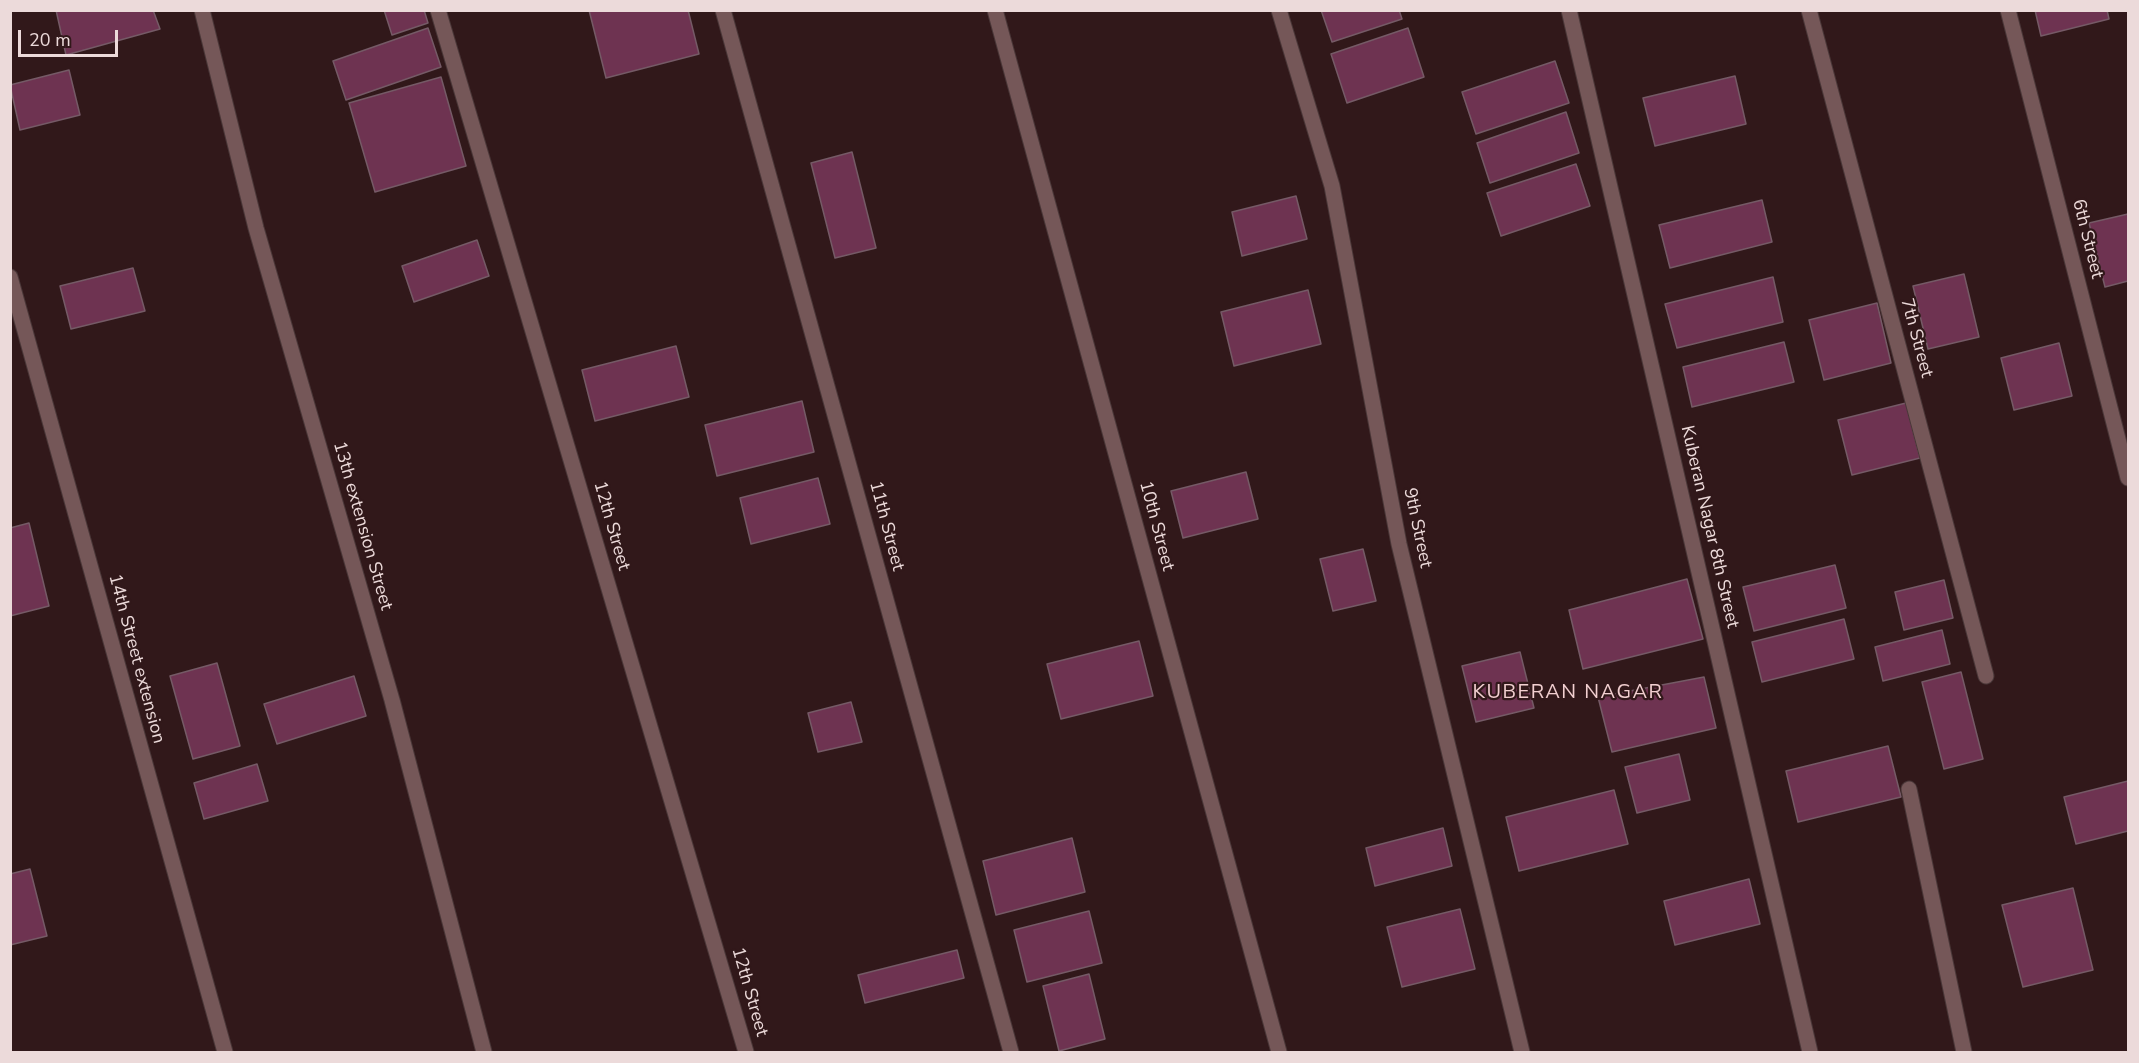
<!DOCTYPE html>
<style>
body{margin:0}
#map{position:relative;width:2139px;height:1063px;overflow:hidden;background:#31181a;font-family:"Nunito Sans",sans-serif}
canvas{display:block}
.frame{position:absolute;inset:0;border:12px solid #ecdada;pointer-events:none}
.scale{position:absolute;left:18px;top:30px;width:100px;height:27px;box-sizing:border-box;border:3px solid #ecdada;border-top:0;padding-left:8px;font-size:18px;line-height:21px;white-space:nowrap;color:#ecdada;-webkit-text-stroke:4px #31181a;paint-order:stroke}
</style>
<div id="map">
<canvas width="2139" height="1063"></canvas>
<div class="frame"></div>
<div class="scale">20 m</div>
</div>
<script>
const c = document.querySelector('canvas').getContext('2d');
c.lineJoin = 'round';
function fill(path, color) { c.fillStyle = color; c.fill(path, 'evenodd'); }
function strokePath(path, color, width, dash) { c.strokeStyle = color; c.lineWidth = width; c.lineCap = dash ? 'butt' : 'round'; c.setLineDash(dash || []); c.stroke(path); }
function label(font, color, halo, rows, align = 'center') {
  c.font = font + ' "Nunito Sans",sans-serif'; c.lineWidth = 4.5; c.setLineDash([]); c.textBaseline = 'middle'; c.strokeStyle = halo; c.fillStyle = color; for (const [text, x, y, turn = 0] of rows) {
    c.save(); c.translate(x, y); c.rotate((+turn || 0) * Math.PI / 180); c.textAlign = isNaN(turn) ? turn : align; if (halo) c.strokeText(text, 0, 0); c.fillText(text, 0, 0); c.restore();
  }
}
const building = new Path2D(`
 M 56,10 L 153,10 L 160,29 L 66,55 Z
 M 384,10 L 424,10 L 428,23 L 392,35 Z
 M 589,10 L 688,10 L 699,54 L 606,78 Z
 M 1321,10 L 1399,10 L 1402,19 L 1332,42 Z
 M 2035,10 L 2107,10 L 2109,19 L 2041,36 Z
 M 428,28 L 441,67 L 346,100 L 333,61 Z
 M 1408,28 L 1424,77 L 1347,103 L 1331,54 Z
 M 1555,61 L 1569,103 L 1476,134 L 1462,92 Z
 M 69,70 L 80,115 L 20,130 L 10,85 Z
 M 1735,76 L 1746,124 L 1655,146 L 1643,98 Z
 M 441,77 L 466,166 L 375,192 L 349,103 Z
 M 1566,112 L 1579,153 L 1490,183 L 1477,143 Z
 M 852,152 L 876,248 L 835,258 L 811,163 Z
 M 1576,164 L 1590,206 L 1501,236 L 1487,193 Z
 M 1296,196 L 1307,239 L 1242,256 L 1232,212 Z
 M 1762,200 L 1772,242 L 1670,268 L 1659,225 Z
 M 2128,214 L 2128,281 L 2105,287 L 2089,223 Z
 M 477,240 L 489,276 L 414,302 L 402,266 Z
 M 133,268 L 145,311 L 71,329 L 60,286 Z
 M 1964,274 L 1979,337 L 1928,349 L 1913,286 Z
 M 1773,277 L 1783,322 L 1677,348 L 1665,304 Z
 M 1308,290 L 1321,344 L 1234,366 L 1221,312 Z
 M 1877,303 L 1891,363 L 1824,380 L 1809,320 Z
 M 1784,342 L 1794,382 L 1692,407 L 1683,367 Z
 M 2059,343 L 2072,396 L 2014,410 L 2001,358 Z
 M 676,346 L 689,397 L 595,421 L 582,370 Z
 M 802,401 L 814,452 L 717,476 L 705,425 Z
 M 1906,403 L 1920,458 L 1852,475 L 1838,420 Z
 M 1246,472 L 1258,519 L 1183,538 L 1171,491 Z
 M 818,478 L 830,524 L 751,544 L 740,498 Z
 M 29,523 L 49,606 L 10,616 L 10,528 Z
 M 1363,549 L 1376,601 L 1333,611 L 1320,559 Z
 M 1835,565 L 1846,608 L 1754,631 L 1743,587 Z
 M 1687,579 L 1703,639 L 1583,669 L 1569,610 Z
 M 1944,580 L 1953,618 L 1904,630 L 1895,592 Z
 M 1844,619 L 1854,659 L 1762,682 L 1752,642 Z
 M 1942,630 L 1950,664 L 1883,681 L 1875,647 Z
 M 1139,641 L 1153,696 L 1061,719 L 1047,664 Z
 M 1520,652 L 1534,708 L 1476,722 L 1462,666 Z
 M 217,663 L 240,746 L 193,759 L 170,676 Z
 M 1961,672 L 1983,759 L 1944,769 L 1922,682 Z
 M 354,676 L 366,716 L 277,744 L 264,704 Z
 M 1704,677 L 1716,728 L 1612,752 L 1598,697 Z
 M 851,702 L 862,742 L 818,752 L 808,713 Z
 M 1888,746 L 1901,797 L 1798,822 L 1786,771 Z
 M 1679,754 L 1690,800 L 1637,813 L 1625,767 Z
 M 257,764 L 268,801 L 204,819 L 194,783 Z
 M 2128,781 L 2128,831 L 2076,844 L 2064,797 Z
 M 1614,790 L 1628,844 L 1519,871 L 1506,817 Z
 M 1443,828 L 1452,866 L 1375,886 L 1366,848 Z
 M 1072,838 L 1085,892 L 996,915 L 983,861 Z
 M 30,869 L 47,936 L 10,945 L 10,874 Z
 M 1749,879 L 1760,924 L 1675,945 L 1664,901 Z
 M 2073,888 L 2093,970 L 2023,987 L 2002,905 Z
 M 1460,909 L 1475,969 L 1402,987 L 1387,927 Z
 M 1089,911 L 1102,963 L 1027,982 L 1014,930 Z
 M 957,950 L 964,978 L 865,1003 L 858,975 Z
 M 1089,974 L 1105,1039 L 1059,1051 L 1043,986 Z`);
fill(building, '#6e3351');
strokePath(building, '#755a66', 1.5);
const minor = new Path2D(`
 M 202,10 L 256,228 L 392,700 L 484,1052
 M 438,10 L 746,1052
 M 723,10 L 1011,1052
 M 995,10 L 1279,1052
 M 1279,10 L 1332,186 L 1399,544 L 1522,1052
 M 1569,10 L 1810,1052
 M 1809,10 L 1986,676
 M 2008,10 L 2128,478
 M 10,277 L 225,1052
 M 1909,789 L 1964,1052`);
strokePath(minor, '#4a3738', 17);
strokePath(minor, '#755758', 15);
label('18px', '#ecdada', '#31181a', [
 ["6th Street",2087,239,76],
 ["7th Street",1916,338,75],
 ["13th extension Street",362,526,74],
 ["12th Street",611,526,74],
 ["11th Street",886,526,75],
 ["10th Street",1156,526,75],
 ["Kuberan Nagar 8th Street",1709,527,77],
 ["9th Street",1417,528,78],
 ["14th Street extension",136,659,75],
 ["12th Street",749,992,74]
]);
c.letterSpacing = '1.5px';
label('20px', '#f2cfd0', '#31181a', [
 ["KUBERAN NAGAR",1568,693]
]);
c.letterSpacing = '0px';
</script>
